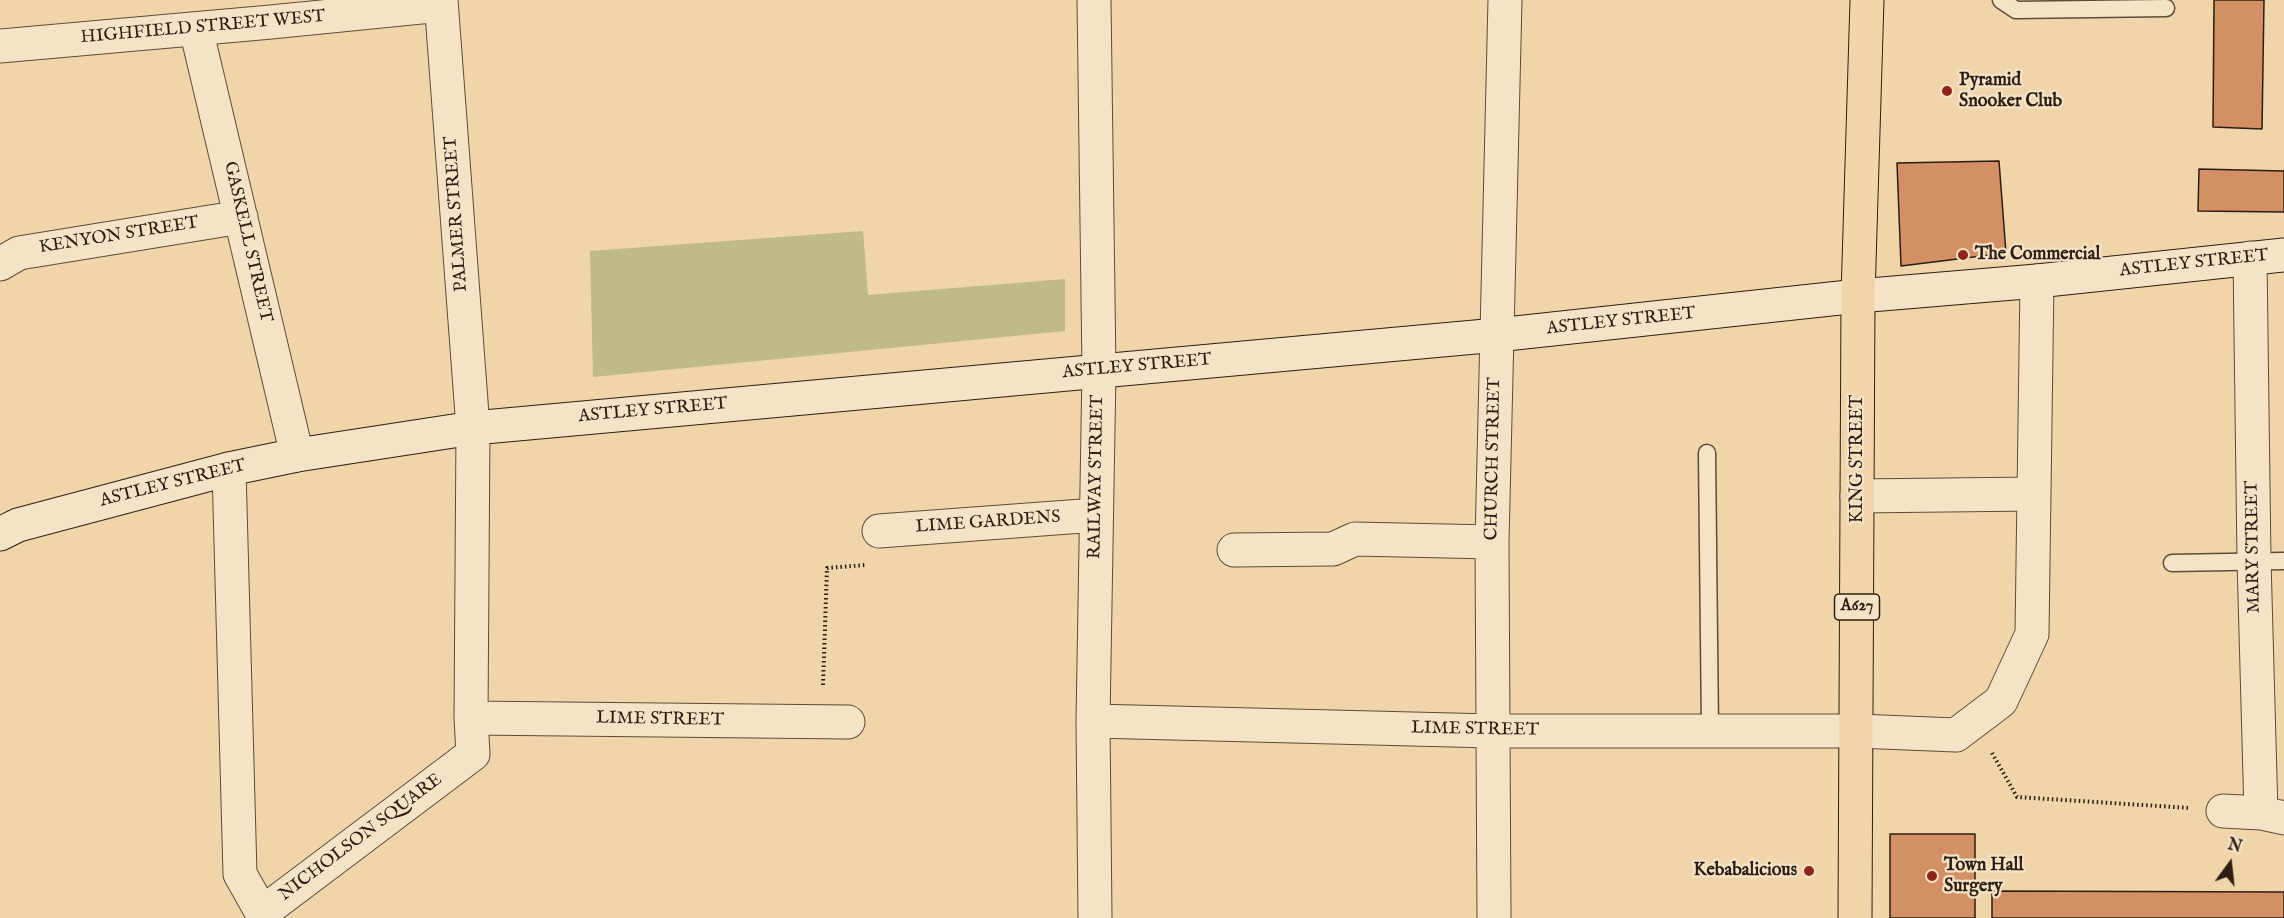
<!DOCTYPE html>
<style>
body{margin:0}
#map{position:relative;width:2284px;height:918px;overflow:hidden;background:#f0d4aa;font-family:"IM FELL English",serif}
canvas{display:block}
.north{position:absolute;left:2200px;top:834px;width:60px;height:60px;-webkit-text-stroke:4px #f5e3c8;paint-order:stroke;rotate:15deg;font-size:16px;font-weight:700;line-height:24px;text-align:center;color:#2d1e11}
.north::after{content:'';display:block;margin:auto;width:21px;height:27px;background:#2d1e11;clip-path:polygon(50% 0,100% 100%,50% 72%,0 100%)}
</style>
<div id="map">
<canvas width="2284" height="918"></canvas>
<div class="north">N</div>
</div>
<script>
const c = document.querySelector('canvas').getContext('2d');
c.lineJoin = 'round';
function fill(path, color) { c.fillStyle = color; c.fill(path, 'evenodd'); }
function strokePath(path, color, width, dash) { c.strokeStyle = color; c.lineWidth = width; c.lineCap = dash ? 'butt' : 'round'; c.setLineDash(dash || []); c.stroke(path); }
function label(font, color, halo, rows, align = 'center') {
  c.font = font + ' "IM FELL English",serif'; c.lineWidth = 4.5; c.setLineDash([]); c.textBaseline = 'middle'; c.strokeStyle = halo; c.fillStyle = color; for (const [text, x, y, turn = 0] of rows) {
    c.save(); c.translate(x, y); c.rotate((+turn || 0) * Math.PI / 180); c.textAlign = isNaN(turn) ? turn : align; if (halo) c.strokeText(text, 0, 0); c.fillText(text, 0, 0); c.restore();
  }
}
fill(new Path2D(`
 M 863,231 L 868,295 L 1065,279 L 1065,331 L 593,377 L 590,251 Z`), '#bebb85');
const building = new Path2D(`
 M 2214,0 L 2264,0 L 2262,129 L 2213,127 Z
 M 1999,161 L 2006,253 L 1901,266 L 1897,163 Z
 M 2199,169 L 2284,171 L 2284,212 L 2198,211 Z
 M 1890,834 L 1975,834 L 1975,918 L 1890,918 Z
 M 1992,891 L 2284,892 L 2284,918 L 1992,918 Z`);
fill(building, '#d29064');
strokePath(building, '#2d1e11', 1.5);
const lane = new Path2D(`
 M 2001,0 L 2016,10 L 2166,8
 M 1707,453 L 1710,731
 M 2172,563 L 2284,561`);
const street = new Path2D(`
 M 1094,0 L 1099,370 L 1093,721 L 1095,918
 M 196,29 L 297,455
 M 0,46 L 271,22 L 441,5
 M 2250,258 L 2254,560 L 2261,813 L 2284,818
 M 0,264 L 19,253 L 241,217
 M 229,469 L 240,874 L 262,913 L 473,754 L 471,718 L 473,428 L 441,0
 M 1857,496 L 2034,494
 M 879,531 L 1096,515
 M 1234,550 L 1333,549 L 1355,539 L 1492,542
 M 471,718 L 848,722
 M 1093,721 L 1492,731 L 1857,731 L 1956,735 L 2001,701 L 2032,634 L 2037,281
 M 2223,811 L 2261,813
 M 1494,918 L 1492,542 L 1505,0`);
const secondary = new Path2D(`
 M 0,534 L 18,525 L 229,469 L 297,455 L 473,428 L 1497,335 L 1858,296 L 2037,281 L 2284,255`);
const primary = new Path2D(`
 M 1855,918 L 1858,296 L 1867,0`);
strokePath(lane, '#5e4c37', 19);
strokePath(street, '#5e4c37', 35);
strokePath(secondary, '#2d1e11', 35);
strokePath(primary, '#2d1e11', 35);
strokePath(new Path2D(`
 M 823,685 L 827,568 L 865,565
 M 1992,753 L 2017,797 L 2190,808`), '#2d1e11', 4, [1.5, 3]);
strokePath(lane, '#f5e3c8', 16);
strokePath(street, '#f5e3c8', 33);
strokePath(secondary, '#f5e3c8', 33);
strokePath(primary, '#f0d4aa', 33);
for (const [x, y, r, color] of [
 [1947,91,6,"#8f2418"],
 [1963,255,6,"#8f2418"],
 [1809,871,6,"#8f2418"],
 [1932,876,6,"#8f2418"]
]) { const dot = new Path2D(); dot.arc(x, y, r, 0, 2 * Math.PI); c.fillStyle = color; c.fill(dot); strokePath(dot, '#f5e3c8', 2); }
for (const [x, y, w] of [
 [1857,607,45]
]) { const box = new Path2D(); box.roundRect(x - w / 2, y - 13, w, 26, 4.5); c.fillStyle = '#f5e3c8'; c.fill(box); strokePath(box, '#2d1e11', 1.5); }
label('bold 16px', '#2d1e11', null, [
 ["A627",1857,607]
]);
label('18px', '#2d1e11', '#f5e3c8', [
 ["HIGHFIELD STREET WEST",203,28,-5],
 ["PALMER STREET",457,214,-94],
 ["KENYON STREET",119,236,-9],
 ["GASKELL STREET",247,242,77],
 ["ASTLEY STREET",2194,264,-6],
 ["ASTLEY STREET",1621,322,-6],
 ["ASTLEY STREET",1137,367,-5],
 ["ASTLEY STREET",653,411,-5],
 ["CHURCH STREET",1494,459,-89],
 ["KING STREET",1858,459,-90],
 ["RAILWAY STREET",1097,477,-89],
 ["ASTLEY STREET",173,484,-14],
 ["LIME GARDENS",988,523,-4],
 ["MARY STREET",2254,547,-91],
 ["LIME STREET",660,720,1],
 ["LIME STREET",1475,730,1],
 ["NICHOLSON SQUARE",361,838,-37]
]);
label('bold 18px', '#2d1e11', '#f5e3c8', [
 ["Pyramid",1959,81],
 ["Snooker Club",1959,102],
 ["The Commercial",1975,255],
 ["Town Hall",1944,866],
 ["Surgery",1944,887],
 ["Kebabalicious",1797,871,"right"]
], 'left');
</script>
